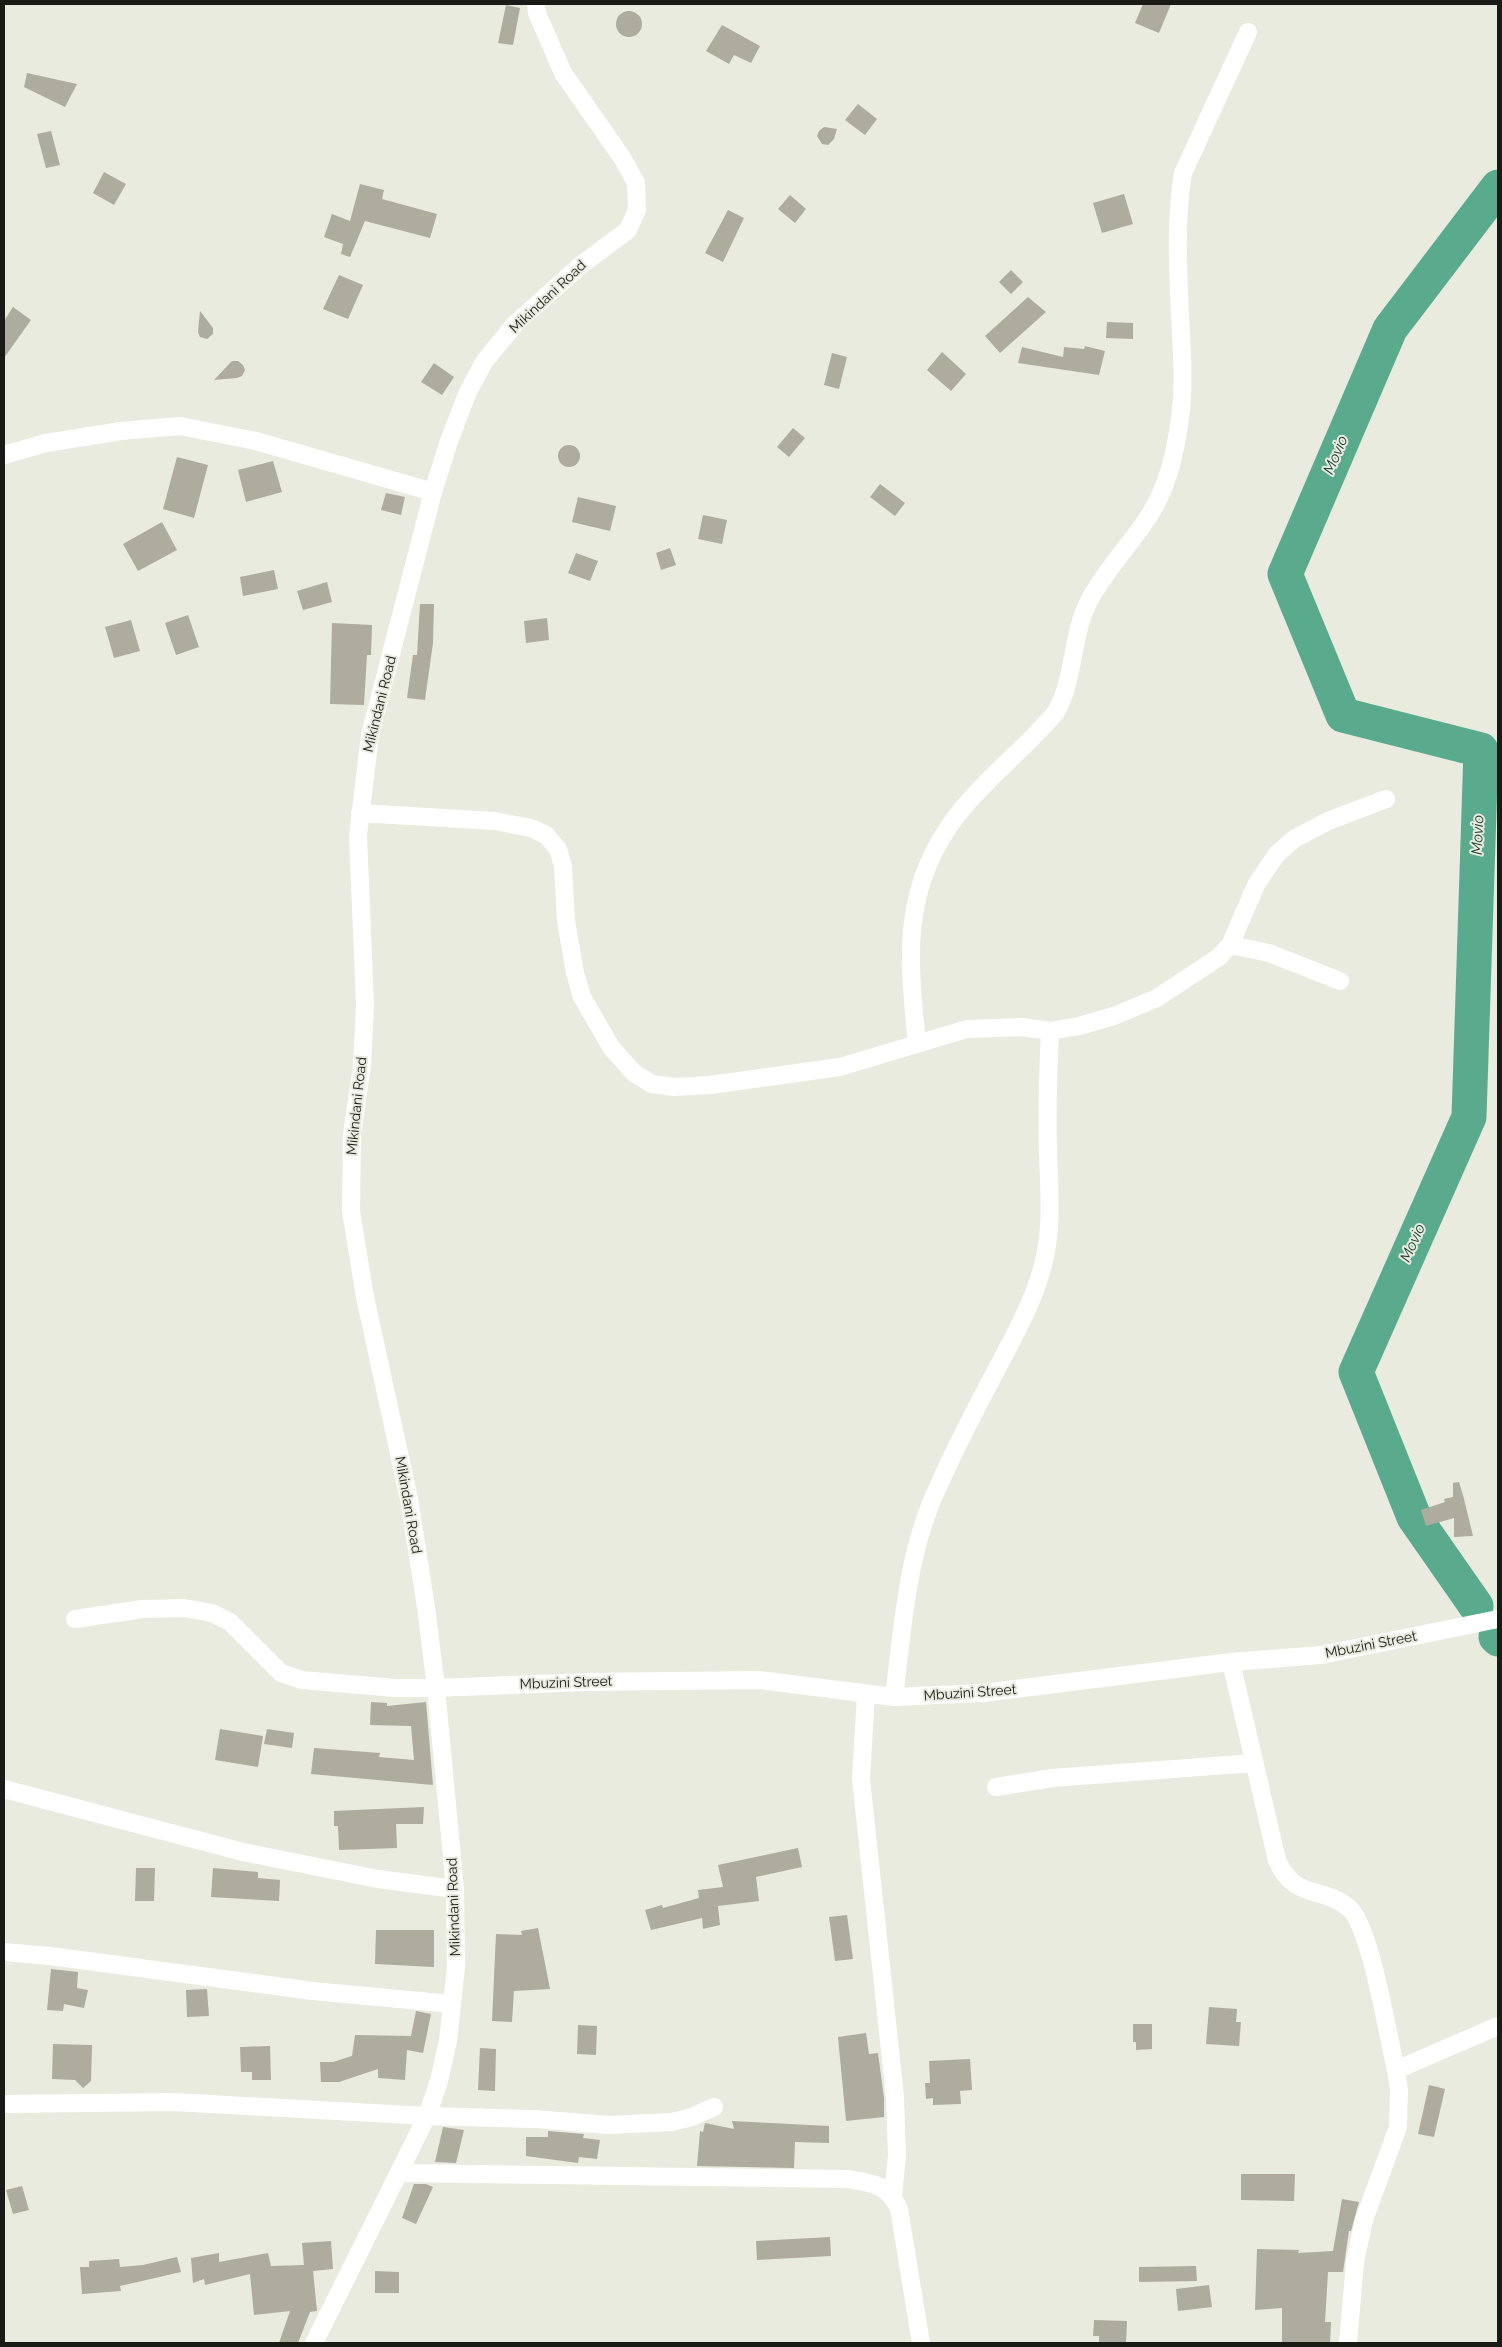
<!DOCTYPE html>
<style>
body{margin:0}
#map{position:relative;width:1502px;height:2347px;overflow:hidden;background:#e8ebde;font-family:Raleway,sans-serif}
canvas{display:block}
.frame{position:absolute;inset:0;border:5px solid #1a1b17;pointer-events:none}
</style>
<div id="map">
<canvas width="1502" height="2347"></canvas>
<div class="frame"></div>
</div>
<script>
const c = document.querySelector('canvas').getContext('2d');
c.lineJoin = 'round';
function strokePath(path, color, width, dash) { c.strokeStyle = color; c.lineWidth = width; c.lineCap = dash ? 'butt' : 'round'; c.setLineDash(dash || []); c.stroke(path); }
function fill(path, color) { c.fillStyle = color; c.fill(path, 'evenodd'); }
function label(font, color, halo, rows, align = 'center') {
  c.font = font + ' Raleway,sans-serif'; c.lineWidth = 4; c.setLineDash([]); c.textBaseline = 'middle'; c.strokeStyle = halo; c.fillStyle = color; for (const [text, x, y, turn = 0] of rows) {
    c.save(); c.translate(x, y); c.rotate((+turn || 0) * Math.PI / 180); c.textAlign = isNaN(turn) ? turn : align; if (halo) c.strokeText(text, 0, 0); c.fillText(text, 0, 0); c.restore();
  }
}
strokePath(new Path2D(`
 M 1476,1606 L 1414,1517 L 1356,1372 L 1469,1117 L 1481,750 L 1343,715 L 1285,574 L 1390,329 L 1498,187
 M 1496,1637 L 1498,1639`), '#5aab8d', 35);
fill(new Path2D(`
 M 1143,4 L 1171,4 L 1159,33 L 1135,23 Z
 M 506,5 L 520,8 L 513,45 L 498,43 Z
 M616 24a13 13 0 1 1 26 0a13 13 0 1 1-26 0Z
 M 722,25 L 760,46 L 751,63 L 734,55 L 729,64 L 706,51 Z
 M 27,73 L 77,84 L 65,107 L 24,87 Z
 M 858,104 L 877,119 L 865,135 L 845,120 Z
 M 824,127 L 837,129 L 834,139 L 828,145 L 822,144 L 817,136 L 819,131 Z
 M 51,131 L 60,165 L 46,168 L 37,134 Z
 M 104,172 L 126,184 L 114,205 L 93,193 Z
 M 360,184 L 384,190 L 382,199 L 437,214 L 430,238 L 365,221 L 350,257 L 341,254 L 343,244 L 324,237 L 332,214 L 350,221 Z
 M 1124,194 L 1133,224 L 1102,233 L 1093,203 Z
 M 790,195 L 806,209 L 795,223 L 778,209 Z
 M 728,210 L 744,218 L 723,262 L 705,253 Z
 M 1011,270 L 1023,282 L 1011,294 L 999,282 Z
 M 339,275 L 363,285 L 348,319 L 323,309 Z
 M 1028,297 L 1046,312 L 1000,353 L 985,336 Z
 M 13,307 L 31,320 L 4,358 L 4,321 Z
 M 200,311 L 213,328 L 213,334 L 207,339 L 200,337 L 198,332 Z
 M 1107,322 L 1133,323 L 1133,339 L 1106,338 Z
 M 1085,346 L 1105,351 L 1099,375 L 1018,363 L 1022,347 L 1063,357 L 1064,347 L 1084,349 Z
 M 942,352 L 966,374 L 951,391 L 927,370 Z
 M 832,353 L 847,357 L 839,389 L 824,385 Z
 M 232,361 L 238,361 L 243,365 L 245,370 L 242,376 L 237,378 L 214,380 Z
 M 434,363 L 454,377 L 442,395 L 421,382 Z
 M 793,428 L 805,438 L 789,457 L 777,447 Z
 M558 456a11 11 0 1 1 22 0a11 11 0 1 1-22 0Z
 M 177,457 L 208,465 L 194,518 L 163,509 Z
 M 273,461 L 282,492 L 246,502 L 238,470 Z
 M 880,484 L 905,503 L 895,516 L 870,497 Z
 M 386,493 L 405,497 L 401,515 L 381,510 Z
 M 578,497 L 616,506 L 610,531 L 572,522 Z
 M 703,515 L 727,520 L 722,544 L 698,539 Z
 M 162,522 L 177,550 L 138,571 L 123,544 Z
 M 670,548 L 676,565 L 661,570 L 656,553 Z
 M 576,553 L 598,561 L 590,581 L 568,573 Z
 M 274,570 L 278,589 L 243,596 L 240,577 Z
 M 327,582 L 332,602 L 303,610 L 297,591 Z
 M 420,604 L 434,604 L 433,643 L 425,700 L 407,698 L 413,655 L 417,655 Z
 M 188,615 L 199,647 L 176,655 L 165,623 Z
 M 547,618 L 549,640 L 526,643 L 524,621 Z
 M 131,620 L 140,651 L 114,658 L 105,627 Z
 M 332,623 L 372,625 L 371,655 L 367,655 L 364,705 L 330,704 Z
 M 1459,1482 L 1463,1495 L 1473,1536 L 1454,1537 L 1454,1518 L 1426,1526 L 1421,1510 L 1445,1502 L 1444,1499 L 1453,1497 L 1453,1483 Z
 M 371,1702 L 387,1703 L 387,1706 L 426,1702 L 433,1785 L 311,1774 L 314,1748 L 380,1753 L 379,1757 L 414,1760 L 411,1726 L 370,1725 Z
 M 220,1729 L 263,1736 L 258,1767 L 215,1760 Z
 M 267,1729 L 294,1733 L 292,1748 L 264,1744 Z
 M 424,1807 L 423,1824 L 396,1824 L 397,1848 L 339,1850 L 338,1826 L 334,1826 L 334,1811 Z
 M 798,1848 L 802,1867 L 756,1877 L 759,1901 L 718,1906 L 720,1925 L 703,1929 L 702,1918 L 651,1930 L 645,1910 L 662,1905 L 663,1908 L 699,1898 L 698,1890 L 723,1887 L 718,1865 Z
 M 136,1868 L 155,1868 L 154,1901 L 135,1901 Z
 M 213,1868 L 258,1872 L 258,1878 L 280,1880 L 279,1901 L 211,1897 Z
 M 847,1915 L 853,1959 L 835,1961 L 829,1917 Z
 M 538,1928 L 550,1989 L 514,1991 L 512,2022 L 492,2021 L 496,1934 L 522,1935 L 521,1931 Z
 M 376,1930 L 434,1930 L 434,1967 L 375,1964 Z
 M 51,1969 L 78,1972 L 77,1988 L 88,1990 L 84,2008 L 64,2004 L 63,2011 L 47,2010 Z
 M 207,1989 L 209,2016 L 187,2017 L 186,1990 Z
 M 1209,2007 L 1237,2009 L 1236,2022 L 1241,2022 L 1239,2046 L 1206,2044 Z
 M 416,2011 L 431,2014 L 423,2053 L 407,2050 L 405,2080 L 378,2078 L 378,2069 L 339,2082 L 321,2082 L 320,2062 L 333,2062 L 352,2056 L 355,2035 L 411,2036 Z
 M 1133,2024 L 1152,2024 L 1152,2049 L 1136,2050 L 1136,2042 L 1133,2042 Z
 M 578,2025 L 597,2026 L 596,2055 L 577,2054 Z
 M 866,2033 L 869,2054 L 878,2053 L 884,2098 L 884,2117 L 846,2121 L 838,2037 Z
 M 53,2044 L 92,2045 L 91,2081 L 83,2088 L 75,2080 L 52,2079 Z
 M 270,2046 L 271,2080 L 252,2080 L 252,2072 L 241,2072 L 240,2047 Z
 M 480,2048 L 496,2049 L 495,2091 L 478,2090 Z
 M 970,2059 L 972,2090 L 960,2091 L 961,2104 L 933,2105 L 933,2098 L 926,2099 L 925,2083 L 930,2083 L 929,2061 Z
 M 1429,2085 L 1445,2089 L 1434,2137 L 1418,2134 Z
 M 732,2121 L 829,2126 L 829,2143 L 795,2142 L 794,2168 L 697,2166 L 700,2131 L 703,2132 L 705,2123 L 734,2129 Z
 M 443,2127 L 464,2130 L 456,2163 L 435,2162 Z
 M 548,2131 L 584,2134 L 583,2138 L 600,2140 L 597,2159 L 579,2157 L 578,2163 L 526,2156 L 526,2137 L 548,2137 Z
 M 1241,2174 L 1295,2174 L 1294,2201 L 1241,2200 Z
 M 414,2184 L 426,2184 L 433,2187 L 416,2224 L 402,2218 Z
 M 22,2186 L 29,2210 L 13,2214 L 6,2190 Z
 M 1342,2199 L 1359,2202 L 1351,2231 L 1349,2231 L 1343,2272 L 1328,2272 L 1325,2322 L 1331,2322 L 1330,2343 L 1282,2343 L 1282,2308 L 1255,2310 L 1257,2249 L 1299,2250 L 1298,2253 L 1333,2251 Z
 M 830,2237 L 831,2256 L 757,2260 L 756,2241 Z
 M 331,2241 L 333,2269 L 313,2271 L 317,2311 L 310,2312 L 298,2343 L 279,2343 L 290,2311 L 254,2315 L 250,2274 L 205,2285 L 204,2279 L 193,2283 L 191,2258 L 219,2253 L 219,2262 L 268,2253 L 271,2266 L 304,2265 L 302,2243 Z
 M 177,2257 L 181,2272 L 120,2286 L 121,2291 L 82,2294 L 80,2267 L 89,2267 L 89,2261 L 119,2259 L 120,2267 L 143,2265 Z
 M 1196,2266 L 1197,2281 L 1139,2282 L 1139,2267 Z
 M 375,2271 L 399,2272 L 399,2293 L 375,2293 Z
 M 1209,2285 L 1212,2307 L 1178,2311 L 1176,2289 Z
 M 1094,2320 L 1127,2321 L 1126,2343 L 1099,2343 L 1099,2336 L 1093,2336 Z`), '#aeab9f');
strokePath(new Path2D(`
 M 4,455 L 46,443 L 121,431 L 180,426 L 256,441 L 433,492
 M 360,813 L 495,821 L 531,828 L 546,835 L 558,849 L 563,866 L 566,921 L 575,973 L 582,997 L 611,1047 L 634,1073 L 652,1084 L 674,1087 L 710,1085 L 840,1067 L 967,1029 L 1022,1027 L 1050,1031 L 1079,1026 L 1114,1016 L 1157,998 L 1219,957 L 1230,945 L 1257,883 L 1277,854 L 1294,839 L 1328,821 L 1386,799
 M 1230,945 L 1269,953 L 1340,981
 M 917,1043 C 908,957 901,887 958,814 C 987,777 1026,748 1056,712 C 1075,678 1071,636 1089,601 C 1106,568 1133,543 1152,511 C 1167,486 1175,454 1179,425 C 1185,389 1182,353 1180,316 C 1178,269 1175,221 1183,173 L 1248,32
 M 75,1619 L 143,1609 L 184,1608 L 212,1613 L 230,1622 L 281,1673 L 302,1680 L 395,1688 L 436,1688 L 586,1682 L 759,1680 L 894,1697 L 983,1693 L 1231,1662 L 1321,1655 L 1498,1619
 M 1231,1662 L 1277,1860 C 1294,1901 1323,1885 1350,1909 C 1371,1929 1388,2037 1396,2070 L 1399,2090 L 1398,2127 L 1364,2220 L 1355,2262 L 1348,2343
 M 866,1694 L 861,1779 L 895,2097 L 897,2156 L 893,2196
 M 894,1697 C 903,1626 907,1552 938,1487 C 954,1450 973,1414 992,1378 C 1011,1342 1033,1304 1043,1265 C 1053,1227 1049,1190 1048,1152 C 1047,1111 1048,1071 1050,1031
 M 996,1787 L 1052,1778 L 1254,1763
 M 4,1789 L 243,1852 L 378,1879 L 455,1889
 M 4,1952 L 50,1956 L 313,1991 L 452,2004
 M 1396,2070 L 1498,2026
 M 4,2104 L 174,2102 L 427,2116 L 535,2119 L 608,2125 L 672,2122 L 692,2117 L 714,2107
 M 400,2173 L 847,2179 C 872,2183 888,2184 899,2209 L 921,2343
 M 314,2343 L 427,2116 L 439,2081 L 448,2041 L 456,1967 L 455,1889 L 436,1688 L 426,1607 L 409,1499 L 365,1297 L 351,1211 L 352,1134 L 362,1066 L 365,1006 L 358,835 L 370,735 L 433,492 L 448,444 L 467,394 L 484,362 L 515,324 L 581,265 L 628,230 L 637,210 L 636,183 L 623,159 L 563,73 L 537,13 L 536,4`), '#fff', 18);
label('14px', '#1a1b17', '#e8ebde', [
 ["Mikindani Road",548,297,-43],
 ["Mikindani Road",380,704,-76],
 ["Mikindani Road",357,1106,-84],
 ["Mikindani Road",408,1505,80],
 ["Mbuzini Street",1371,1645,-11],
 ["Mbuzini Street",566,1683,-2],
 ["Mbuzini Street",970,1693,-4],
 ["Mikindani Road",454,1907,-92]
]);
label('italic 15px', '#163b2e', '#e8ebde', [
 ["Movio",1336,455,-67],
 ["Movio",1478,835,-88],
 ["Movio",1413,1243,-66]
]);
</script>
